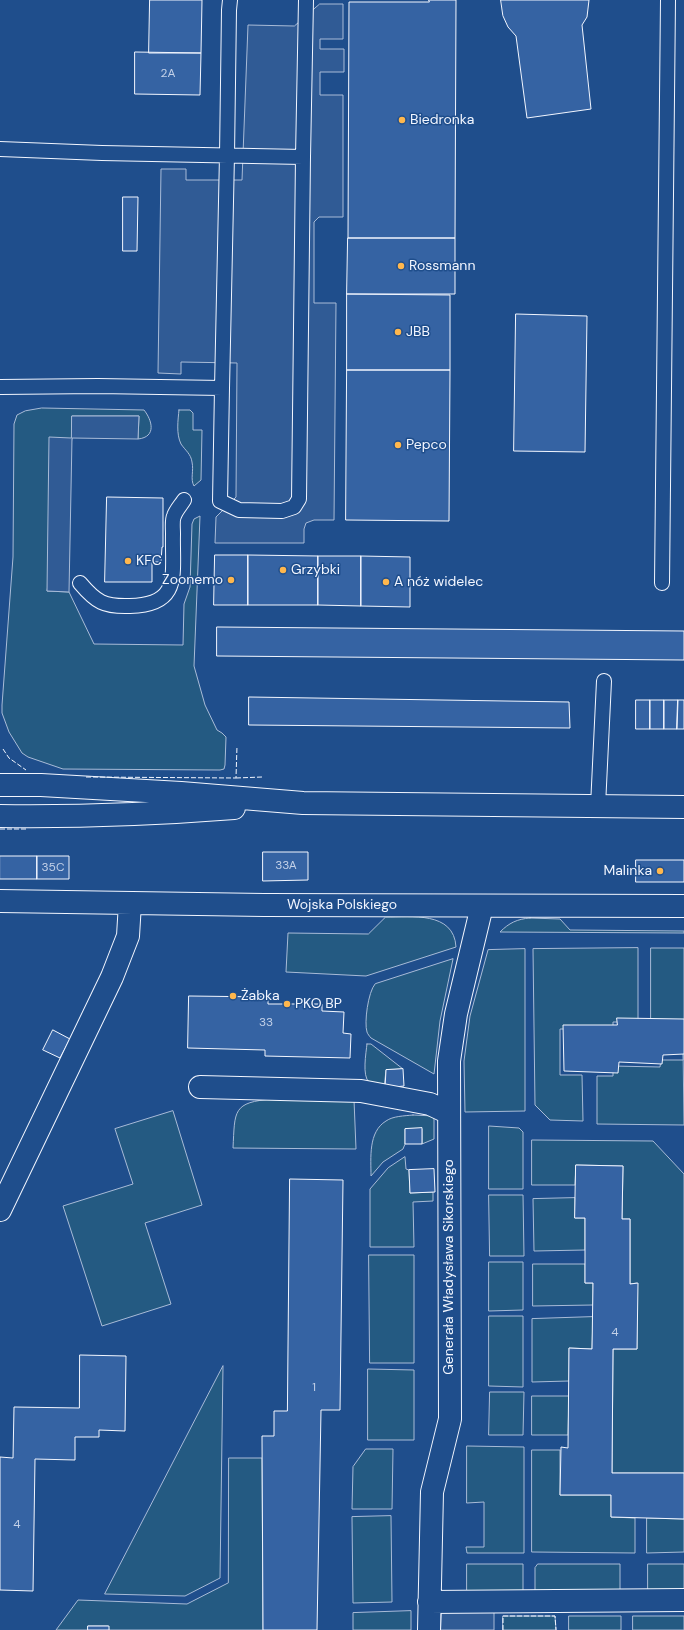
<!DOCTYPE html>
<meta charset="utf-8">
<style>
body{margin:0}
canvas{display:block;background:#1f4e8c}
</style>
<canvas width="684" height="1630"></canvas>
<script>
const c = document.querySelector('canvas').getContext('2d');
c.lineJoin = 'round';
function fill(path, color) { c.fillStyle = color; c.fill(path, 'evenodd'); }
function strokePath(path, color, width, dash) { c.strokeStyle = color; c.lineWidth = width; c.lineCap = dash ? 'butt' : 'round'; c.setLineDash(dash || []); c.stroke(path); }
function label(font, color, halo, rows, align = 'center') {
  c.font = font + ' "DM Sans",sans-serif'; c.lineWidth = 3; c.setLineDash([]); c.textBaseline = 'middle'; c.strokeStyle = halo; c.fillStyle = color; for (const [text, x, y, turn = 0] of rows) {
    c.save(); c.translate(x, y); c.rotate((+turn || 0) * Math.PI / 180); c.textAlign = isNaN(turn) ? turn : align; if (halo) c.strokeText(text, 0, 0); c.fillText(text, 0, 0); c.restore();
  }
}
const green = new Path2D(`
 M 42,408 L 144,410 C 152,420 157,437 138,439 L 139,416 L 72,416 L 72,438 L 47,591 L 69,592 L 94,644 L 183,645 L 184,604 L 190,587 L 192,524 L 194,519 L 200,516 L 194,666 L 205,705 L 217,730 L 222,733 L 226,737 L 225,765 L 224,769 L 220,770 L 63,769 L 28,757 L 22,753 L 9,732 L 2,713 L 2,705 L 13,557 L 14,424 L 17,415 L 25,411 Z
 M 179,410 L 190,410 L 193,413 L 193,430 L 202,430 L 201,480 L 194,486 C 190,479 194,471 192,462 C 191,454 185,450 181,444 C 176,434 178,420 179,410 Z
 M 386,917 C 411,917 454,911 456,947 L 366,976 L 286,972 L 288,933 L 368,934 Z
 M 530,918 L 560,919 L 570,930 L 684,931 L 684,933 L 500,932 C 509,923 517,919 530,918 Z
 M 638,948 L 638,1022 L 613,1022 L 613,1029 L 560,1029 L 560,1075 L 582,1075 L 583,1121 L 550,1120 L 535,1105 L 533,949 Z
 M 651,948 L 684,948 L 684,1022 L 651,1022 Z
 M 525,949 L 525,1111 L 465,1112 L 464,1061 L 470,1016 L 488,950 Z
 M 453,959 L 440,1021 L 434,1074 L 371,1038 C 370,1037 367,1033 367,1032 C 364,1023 368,992 375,984 Z
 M 367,1044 L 371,1044 L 403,1069 L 386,1070 L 384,1089 C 379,1087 372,1086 369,1082 C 362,1076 366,1053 367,1044 Z
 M 683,1044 L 684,1125 L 597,1124 L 597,1076 L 613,1076 L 613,1066 L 660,1067 L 661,1060 L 683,1060 Z
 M 273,1099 L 354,1100 L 356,1149 L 233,1148 C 235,1111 232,1102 273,1099 Z
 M 173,1111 L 202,1205 L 145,1223 L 171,1304 L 102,1326 L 63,1206 L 133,1184 L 115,1129 Z
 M 413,1115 L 434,1116 L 434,1139 L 422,1144 L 422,1129 L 405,1129 L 405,1144 L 403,1149 L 383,1162 L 371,1176 C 371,1158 368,1132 386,1121 C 393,1116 404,1116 413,1115 Z
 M 489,1126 L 519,1128 L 523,1132 L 523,1189 L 489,1189 Z
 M 532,1140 L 653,1141 L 684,1174 L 684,1473 L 612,1473 L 613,1349 L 637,1349 L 637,1283 L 630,1284 L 630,1219 L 622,1219 L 623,1166 L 576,1165 L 575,1185 L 532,1185 Z
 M 405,1157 L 406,1169 L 409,1170 L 410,1193 L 433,1192 L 433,1201 L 413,1202 L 414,1247 L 370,1247 L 370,1189 L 388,1168 Z
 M 489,1195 L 523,1195 L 524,1256 L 490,1256 Z
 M 575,1198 L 575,1218 L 585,1218 L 585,1250 L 534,1251 L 533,1199 Z
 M 369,1255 L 414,1255 L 414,1363 L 370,1363 Z
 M 489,1262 L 523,1262 L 523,1310 L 489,1311 Z
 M 533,1264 L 585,1264 L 585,1283 L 593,1283 L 593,1305 L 533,1306 Z
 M 489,1316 L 523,1316 L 523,1387 L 489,1386 Z
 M 593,1317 L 592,1349 L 569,1348 L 569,1381 L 532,1382 L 532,1319 Z
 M 223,1366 L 220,1578 L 185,1596 L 105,1594 Z
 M 368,1369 L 414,1370 L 414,1440 L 368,1440 Z
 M 490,1392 L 524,1392 L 523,1435 L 489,1435 Z
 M 532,1396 L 569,1396 L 568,1435 L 532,1435 Z
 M 467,1446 L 524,1447 L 524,1553 L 467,1553 L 466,1547 L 484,1547 L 484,1502 L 467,1503 Z
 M 366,1449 L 393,1449 L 392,1509 L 352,1509 L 353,1467 Z
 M 532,1450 L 560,1450 L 560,1495 L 611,1495 L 611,1517 L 635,1518 L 635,1553 L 532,1552 Z
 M 229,1458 L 262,1458 L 263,1630 L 109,1630 L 108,1626 L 88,1626 L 88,1630 L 56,1630 L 78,1600 L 187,1604 L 228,1583 Z
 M 391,1516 L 392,1602 L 353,1603 L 352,1517 Z
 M 647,1518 L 684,1519 L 684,1552 L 647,1553 Z
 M 467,1564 L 523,1564 L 523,1592 L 467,1593 Z
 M 538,1564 L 620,1564 L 620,1591 L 535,1592 L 535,1568 Z
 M 648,1564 L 684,1564 L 684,1592 L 648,1592 Z
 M 411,1611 L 411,1630 L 353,1630 L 353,1613 Z
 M 503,1616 L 555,1616 L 556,1630 L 503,1630 Z
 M 569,1616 L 621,1616 L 621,1630 L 569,1630 Z
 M 633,1616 L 684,1616 L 684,1630 L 633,1630 Z`);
fill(green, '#245a82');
strokePath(green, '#a8bbd7', 1);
const parking = new Path2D(`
 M 320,4 L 343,4 L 343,39 L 320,39 L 320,49 L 344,49 L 344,72 L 320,72 L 320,95 L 343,95 L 343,217 L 319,217 L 314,222 L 314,303 L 336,303 L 334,520 L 314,520 L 306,523 L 304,529 L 304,543 L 215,543 L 216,517 L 236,497 L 237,363 L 181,362 L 181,374 L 158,373 L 161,169 L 186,169 L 186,180 L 242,180 L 248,25 L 294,26 Z
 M 72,416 L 139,416 L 138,439 L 72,438 L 69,592 L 47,591 L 49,437 L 71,438 Z
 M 442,1610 L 494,1610 L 494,1630 L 441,1630 Z`);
fill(parking, '#305b95');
strokePath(parking, '#a8bbd7', 1);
const building = new Path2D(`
 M 150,0 L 202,0 L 201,53 L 149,53 Z
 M 429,0 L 456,0 L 455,238 L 348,238 L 349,2 L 429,2 Z
 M 501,0 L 589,0 L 587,17 L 582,25 L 591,109 L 527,118 L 516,36 L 508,27 L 503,16 Z
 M 135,52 L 201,53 L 200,95 L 135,94 Z
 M 123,197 L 138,197 L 137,251 L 123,251 Z
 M 348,238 L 455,238 L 455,294 L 347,294 Z
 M 347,294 L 450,295 L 450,370 L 347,370 Z
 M 516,314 L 587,316 L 585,452 L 514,451 Z
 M 347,370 L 450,370 L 449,521 L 346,520 Z
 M 107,497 L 163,498 L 163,547 L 162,547 L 161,562 L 152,562 L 152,582 L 105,582 Z
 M 215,555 L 248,555 L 248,605 L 214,605 Z
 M 248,555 L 318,556 L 318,605 L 248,605 Z
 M 318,556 L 361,556 L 361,606 L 318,605 Z
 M 361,556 L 410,557 L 410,607 L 361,606 Z
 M 217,627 L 684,631 L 684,660 L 217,656 Z
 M 249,697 L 569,702 L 570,728 L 249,725 Z
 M 636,700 L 650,700 L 650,729 L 636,729 Z
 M 650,700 L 664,700 L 664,729 L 650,729 Z
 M 664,700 L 678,700 L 677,729 L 664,729 Z
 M 678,700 L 684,700 L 684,729 L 677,729 Z
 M 263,852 L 308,852 L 308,880 L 263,881 Z
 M 0,856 L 37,856 L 37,879 L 0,879 Z
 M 37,856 L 69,856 L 69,879 L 37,879 Z
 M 636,860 L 684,860 L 684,882 L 636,882 Z
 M 189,996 L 268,997 L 268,1004 L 322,1004 L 322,1011 L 344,1012 L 343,1033 L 351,1034 L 350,1058 L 265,1056 L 265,1050 L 188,1048 Z
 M 617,1018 L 684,1019 L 684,1054 L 663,1055 L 662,1064 L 619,1062 L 618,1073 L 564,1071 L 563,1025 L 617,1025 Z
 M 53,1030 L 70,1039 L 60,1058 L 43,1050 Z
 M 403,1069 L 404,1086 L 385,1088 L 386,1070 Z
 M 422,1128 L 422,1144 L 405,1144 L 405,1129 Z
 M 576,1165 L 623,1166 L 622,1219 L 630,1219 L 630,1284 L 638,1283 L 637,1349 L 613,1349 L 612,1473 L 684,1473 L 684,1519 L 611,1517 L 611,1495 L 560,1495 L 561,1447 L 568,1448 L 569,1348 L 592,1349 L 593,1283 L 585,1283 L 585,1218 L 575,1218 Z
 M 434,1169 L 435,1192 L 410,1193 L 409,1170 Z
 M 290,1179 L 343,1180 L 340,1410 L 321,1410 L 317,1630 L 263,1630 L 262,1436 L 274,1436 L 274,1411 L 287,1411 Z
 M 80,1355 L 126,1356 L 125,1431 L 99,1430 L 99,1437 L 75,1437 L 75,1460 L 35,1459 L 33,1591 L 0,1590 L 0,1457 L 13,1458 L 14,1407 L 79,1408 Z
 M 88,1626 L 109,1626 L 109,1630 L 88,1630 Z`);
fill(building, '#3563a3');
strokePath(building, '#f2f6ff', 1);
const lane = new Path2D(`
 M 0,149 L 102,153 L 303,157 L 299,499 L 294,507 L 282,511 L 239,510 L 220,501 L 222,388 L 98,386 L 0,387
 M 303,157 L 306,0
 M 222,388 L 227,155 L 229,10 L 230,0
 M 80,583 C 96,602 104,607 130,606 C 182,605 172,574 173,534 C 173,528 172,520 174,516 C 176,510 181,505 184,500
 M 662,583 L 668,0
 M 598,806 L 604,681`);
const street = new Path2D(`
 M 0,901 L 264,905 L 684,906
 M 200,1087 L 361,1091 L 430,1104 L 449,1113
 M 0,1210 L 112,977 L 128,936 L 130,903
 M 429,1602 L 684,1600
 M 429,1630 L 432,1492 L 450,1419 L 449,1061 L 456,1014 L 482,906`);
const secondary = new Path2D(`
 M 0,785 L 41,785 L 181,793 L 303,803 L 684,807
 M 0,816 C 78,817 157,814 234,808`);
strokePath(lane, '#f2f6ff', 16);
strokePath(street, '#f2f6ff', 24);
strokePath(secondary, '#f2f6ff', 24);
strokePath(lane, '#1f4e8c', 14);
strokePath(street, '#1f4e8c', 22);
strokePath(secondary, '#1f4e8c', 22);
strokePath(new Path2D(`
 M 3,749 L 9,758 L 26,770
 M 86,777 L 236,778 L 237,746
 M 236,778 L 262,777
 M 0,829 L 26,829
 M 503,1630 L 503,1616 L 555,1616 L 556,1630`), '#f2f6ff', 1, [5, 2]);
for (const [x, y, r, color] of [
 [402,120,4,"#ffb74d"],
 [401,266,4,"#ffb74d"],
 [398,332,4,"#ffb74d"],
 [398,445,4,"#ffb74d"],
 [128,561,4,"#ffb74d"],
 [283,570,4,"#ffb74d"],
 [231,580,4,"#ffb74d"],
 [386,582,4,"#ffb74d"],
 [660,871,4,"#ffb74d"],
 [233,996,4,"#ffb74d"],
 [287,1004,4,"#ffb74d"]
]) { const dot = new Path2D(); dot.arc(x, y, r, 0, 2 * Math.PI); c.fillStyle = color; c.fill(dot); strokePath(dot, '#1f4e8c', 1.5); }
label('12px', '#c3d1e8', null, [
 ["2A",168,74],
 ["33A",286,866],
 ["35C",53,868],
 ["33",266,1023],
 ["4",615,1333],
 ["1",314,1388],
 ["4",17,1525]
]);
label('14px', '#f2f6ff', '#1f4e8c', [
 ["Biedronka",410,120],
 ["Rossmann",409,266],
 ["JBB",406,332],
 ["Pepco",406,445],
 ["KFC",136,561],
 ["Grzybki",291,570],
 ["Zoonemo",223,580,"right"],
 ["A nóż widelec",394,582],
 ["Malinka",652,871,"right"],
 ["Żabka",241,996],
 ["PKO BP",295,1004]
], 'left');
label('14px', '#f2f6ff', '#1f4e8c', [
 ["Wojska Polskiego",342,905],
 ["Generała Władysława Sikorskiego",449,1267,-90]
]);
</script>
